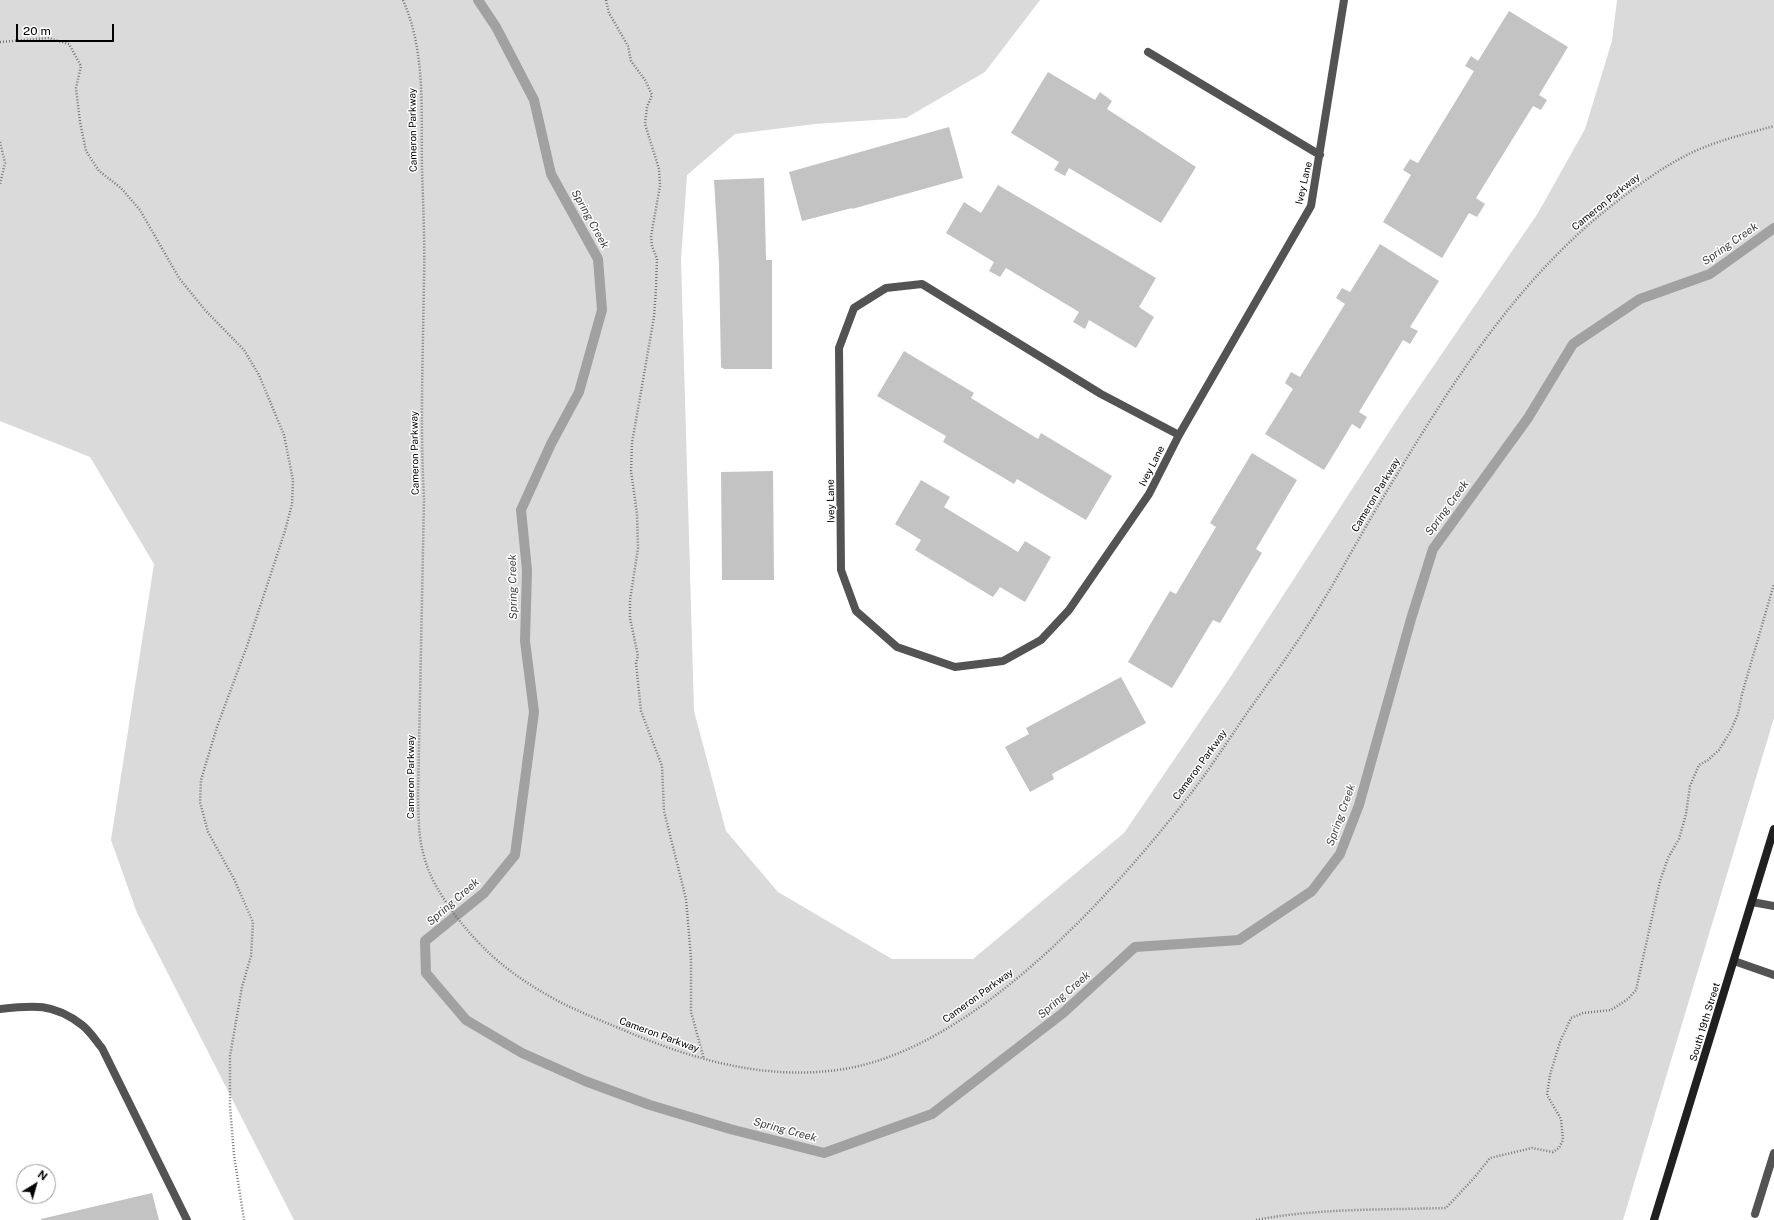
<!DOCTYPE html>
<style>
body{margin:0}
#map{position:relative;width:1774px;height:1220px;overflow:hidden;background:#fff;font-family:"Public Sans",sans-serif}
canvas{display:block}
.north{position:absolute;left:16px;top:1164px;width:40px;height:40px;box-sizing:border-box;background:#fff;border:1px solid #999;border-radius:50%;rotate:37deg;font-size:11px;font-weight:700;line-height:16px;text-align:center;color:#000}
.north::after{content:'';display:block;margin:auto;width:14px;height:18px;background:#000;clip-path:polygon(50% 0,100% 100%,50% 72%,0 100%)}
.scale{position:absolute;left:16px;top:24px;width:98px;height:18px;box-sizing:border-box;border:2px solid #000;border-top:0;padding-left:5px;font-size:12px;line-height:14px;white-space:nowrap;color:#000;-webkit-text-stroke:3px #fff;paint-order:stroke}
</style>
<div id="map">
<canvas width="1774" height="1220"></canvas>
<div class="north">N</div>
<div class="scale">20 m</div>
</div>
<script>
const c = document.querySelector('canvas').getContext('2d');
c.lineJoin = 'round';
function fill(path, color) { c.fillStyle = color; c.fill(path, 'evenodd'); }
function strokePath(path, color, width, dash) { c.strokeStyle = color; c.lineWidth = width; c.lineCap = dash ? 'butt' : 'round'; c.setLineDash(dash || []); c.stroke(path); }
function label(font, color, halo, rows, align = 'center') {
  c.font = font + ' "Public Sans",sans-serif'; c.lineWidth = 3; c.setLineDash([]); c.textBaseline = 'middle'; c.strokeStyle = halo; c.fillStyle = color; for (const [text, x, y, turn = 0] of rows) {
    c.save(); c.translate(x, y); c.rotate((+turn || 0) * Math.PI / 180); c.textAlign = isNaN(turn) ? turn : align; if (halo) c.strokeText(text, 0, 0); c.fillText(text, 0, 0); c.restore();
  }
}
fill(new Path2D(`
 M 0,0 L 1040,0 L 985,72 L 906,118 L 815,124 L 735,134 L 687,175 L 681,260 L 694,711 L 726,831 L 778,892 L 892,959 L 973,959 L 1124,833 L 1229,679 L 1400,415 L 1538,213 L 1585,129 L 1612,41 L 1617,0 L 1774,0 L 1774,718 L 1623,1220 L 294,1220 L 137,913 L 111,840 L 154,564 L 90,457 L 0,421 Z`), '#dadada');
strokePath(new Path2D(`
 M 478,0 L 496,27 L 534,100 L 551,174 L 598,259 L 602,310 L 579,392 L 551,444 L 521,510 L 527,570 L 525,641 L 534,712 L 515,855 L 484,893 L 425,941 L 426,973 L 466,1020 L 522,1053 L 585,1081 L 650,1105 L 730,1129 L 824,1153 L 932,1114 L 1063,1013 L 1135,947 L 1239,940 L 1312,891 L 1340,854 L 1359,805 L 1411,619 L 1433,549 L 1528,418 L 1573,344 L 1640,299 L 1710,274 L 1774,228`), '#a1a1a1', 10);
fill(new Path2D(`
 M 1509,11 L 1568,47 L 1539,95 L 1547,100 L 1541,110 L 1533,106 L 1476,198 L 1485,204 L 1477,217 L 1469,213 L 1442,258 L 1383,222 L 1411,175 L 1403,170 L 1410,159 L 1418,163 L 1474,71 L 1465,66 L 1471,56 L 1478,61 Z
 M 1048,72 L 1095,100 L 1100,92 L 1112,101 L 1107,109 L 1196,167 L 1161,223 L 1069,168 L 1065,176 L 1054,170 L 1059,162 L 1011,133 Z
 M 949,127 L 963,178 L 852,209 L 852,208 L 802,221 L 789,172 Z
 M 764,178 L 766,260 L 772,260 L 772,369 L 724,369 L 721,367 L 719,263 L 714,180 Z
 M 998,185 L 1156,278 L 1139,307 L 1154,317 L 1136,348 L 1089,320 L 1085,329 L 1073,322 L 1079,312 L 1006,268 L 1000,277 L 989,271 L 994,262 L 946,233 L 964,202 L 981,213 Z
 M 1380,244 L 1439,281 L 1410,327 L 1418,331 L 1410,344 L 1403,340 L 1359,412 L 1367,417 L 1360,429 L 1352,424 L 1324,470 L 1265,434 L 1293,389 L 1285,383 L 1291,372 L 1300,377 L 1345,304 L 1336,298 L 1342,288 L 1350,292 Z
 M 904,351 L 974,393 L 971,398 L 1038,439 L 1041,433 L 1112,476 L 1086,520 L 1017,479 L 1014,484 L 943,442 L 946,436 L 877,396 Z
 M 1252,453 L 1297,480 L 1256,549 L 1262,553 L 1220,623 L 1213,620 L 1172,688 L 1128,662 L 1170,591 L 1176,594 L 1216,527 L 1210,523 Z
 M 773,471 L 774,580 L 722,580 L 721,472 Z
 M 921,480 L 950,497 L 944,507 L 1018,552 L 1025,541 L 1051,557 L 1025,602 L 1000,587 L 993,597 L 915,550 L 921,540 L 895,524 Z
 M 1121,677 L 1146,723 L 1052,774 L 1054,779 L 1030,792 L 1005,747 L 1029,734 L 1026,728 Z
 M 152,1193 L 159,1220 L 41,1220 L 41,1219 Z`), '#c3c3c3');
strokePath(new Path2D(`
 M 403,0 C 426,52 421,111 422,167 C 423,204 425,241 424,278 C 423,352 420,425 424,499 L 418,798 C 419,818 418,837 424,856 C 429,877 442,897 455,915 C 486,955 514,977 558,1001 C 581,1013 605,1022 628,1032 C 697,1061 769,1081 844,1069 C 975,1048 1114,893 1192,792 C 1211,767 1229,739 1247,713 C 1273,676 1300,640 1323,601 C 1343,568 1361,534 1381,501 C 1445,394 1512,284 1611,206 C 1637,186 1662,167 1691,153 C 1718,140 1746,134 1774,126
 M 606,0 L 609,13 L 628,46 L 631,61 L 645,80 L 652,95 L 647,107 L 645,124 L 659,169 L 660,186 L 651,236 L 652,246 L 657,259 L 656,288 L 654,317 L 632,443 L 631,471 L 637,514 L 638,548 L 630,600 L 630,618 L 638,656 L 636,663 L 641,711 L 662,766 L 664,811 L 686,899 L 691,958 L 691,1012 L 704,1059
 M 0,42 L 48,38 L 69,44 L 81,66 L 76,88 L 80,122 L 86,151 L 99,171 L 121,188 L 140,210 L 179,278 L 205,310 L 244,350 L 259,375 L 284,435 L 293,480 L 292,504 L 285,531 L 247,646 L 217,727 L 201,780 L 200,802 L 208,832 L 234,879 L 253,922 L 251,956 L 242,987 L 230,1056 L 230,1106 L 234,1155 L 244,1220
 M 0,142 L 5,163 L 0,184
 M 1256,1220 C 1318,1208 1383,1210 1446,1208 L 1474,1178 L 1490,1158 L 1532,1148 L 1553,1152 L 1559,1148 L 1563,1140 L 1561,1119 L 1547,1095 L 1550,1075 L 1560,1042 L 1571,1018 L 1583,1013 L 1611,1010 L 1628,999 L 1636,990 L 1660,881 L 1668,858 L 1679,839 L 1686,814 L 1690,786 L 1699,765 L 1708,760 L 1719,750 L 1730,732 L 1738,714 L 1742,694 L 1774,584`), '#757575', 2.5, [1, 2]);
strokePath(new Path2D(`
 M 1752,902 L 1774,906
 M 1734,961 L 1774,975
 M 0,1009 C 33,1005 54,1003 82,1025 C 90,1031 96,1041 102,1048 L 187,1220
 M 1755,1214 L 1774,1153`), '#535353', 8);
strokePath(new Path2D(`
 M 1148,52 L 1320,155
 M 922,284 L 1101,394 L 1179,435 L 1149,494 L 1069,610 L 1041,640 L 1003,661 L 955,667 L 897,647 L 856,611 L 841,570 L 839,348 L 854,308 L 886,288 Z
 M 1179,435 L 1311,206 L 1344,0`), '#535353', 8);
strokePath(new Path2D(`
 M 1654,1220 L 1774,829`), '#202020', 8);
label('10px', '#000', '#fff', [
 ["Cameron Parkway",413,130,-91],
 ["Ivey Lane",1304,183,-77],
 ["Cameron Parkway",1606,202,-39],
 ["Cameron Parkway",415,453,-91],
 ["Ivey Lane",1152,466,-63],
 ["Cameron Parkway",1376,495,-59],
 ["Ivey Lane",831,501,-91],
 ["Cameron Parkway",1200,765,-54],
 ["Cameron Parkway",411,777,-90],
 ["Cameron Parkway",978,996,-36],
 ["South 19th Street",1705,1022,-73],
 ["Cameron Parkway",659,1035,20]
]);
label('italic 11px', '#424242', '#fff', [
 ["Spring Creek",590,219,61],
 ["Spring Creek",1730,244,-35],
 ["Spring Creek",1447,508,-54],
 ["Spring Creek",513,587,-91],
 ["Spring Creek",1341,815,-70],
 ["Spring Creek",453,902,-41],
 ["Spring Creek",1064,995,-41],
 ["Spring Creek",785,1130,15]
]);
</script>
